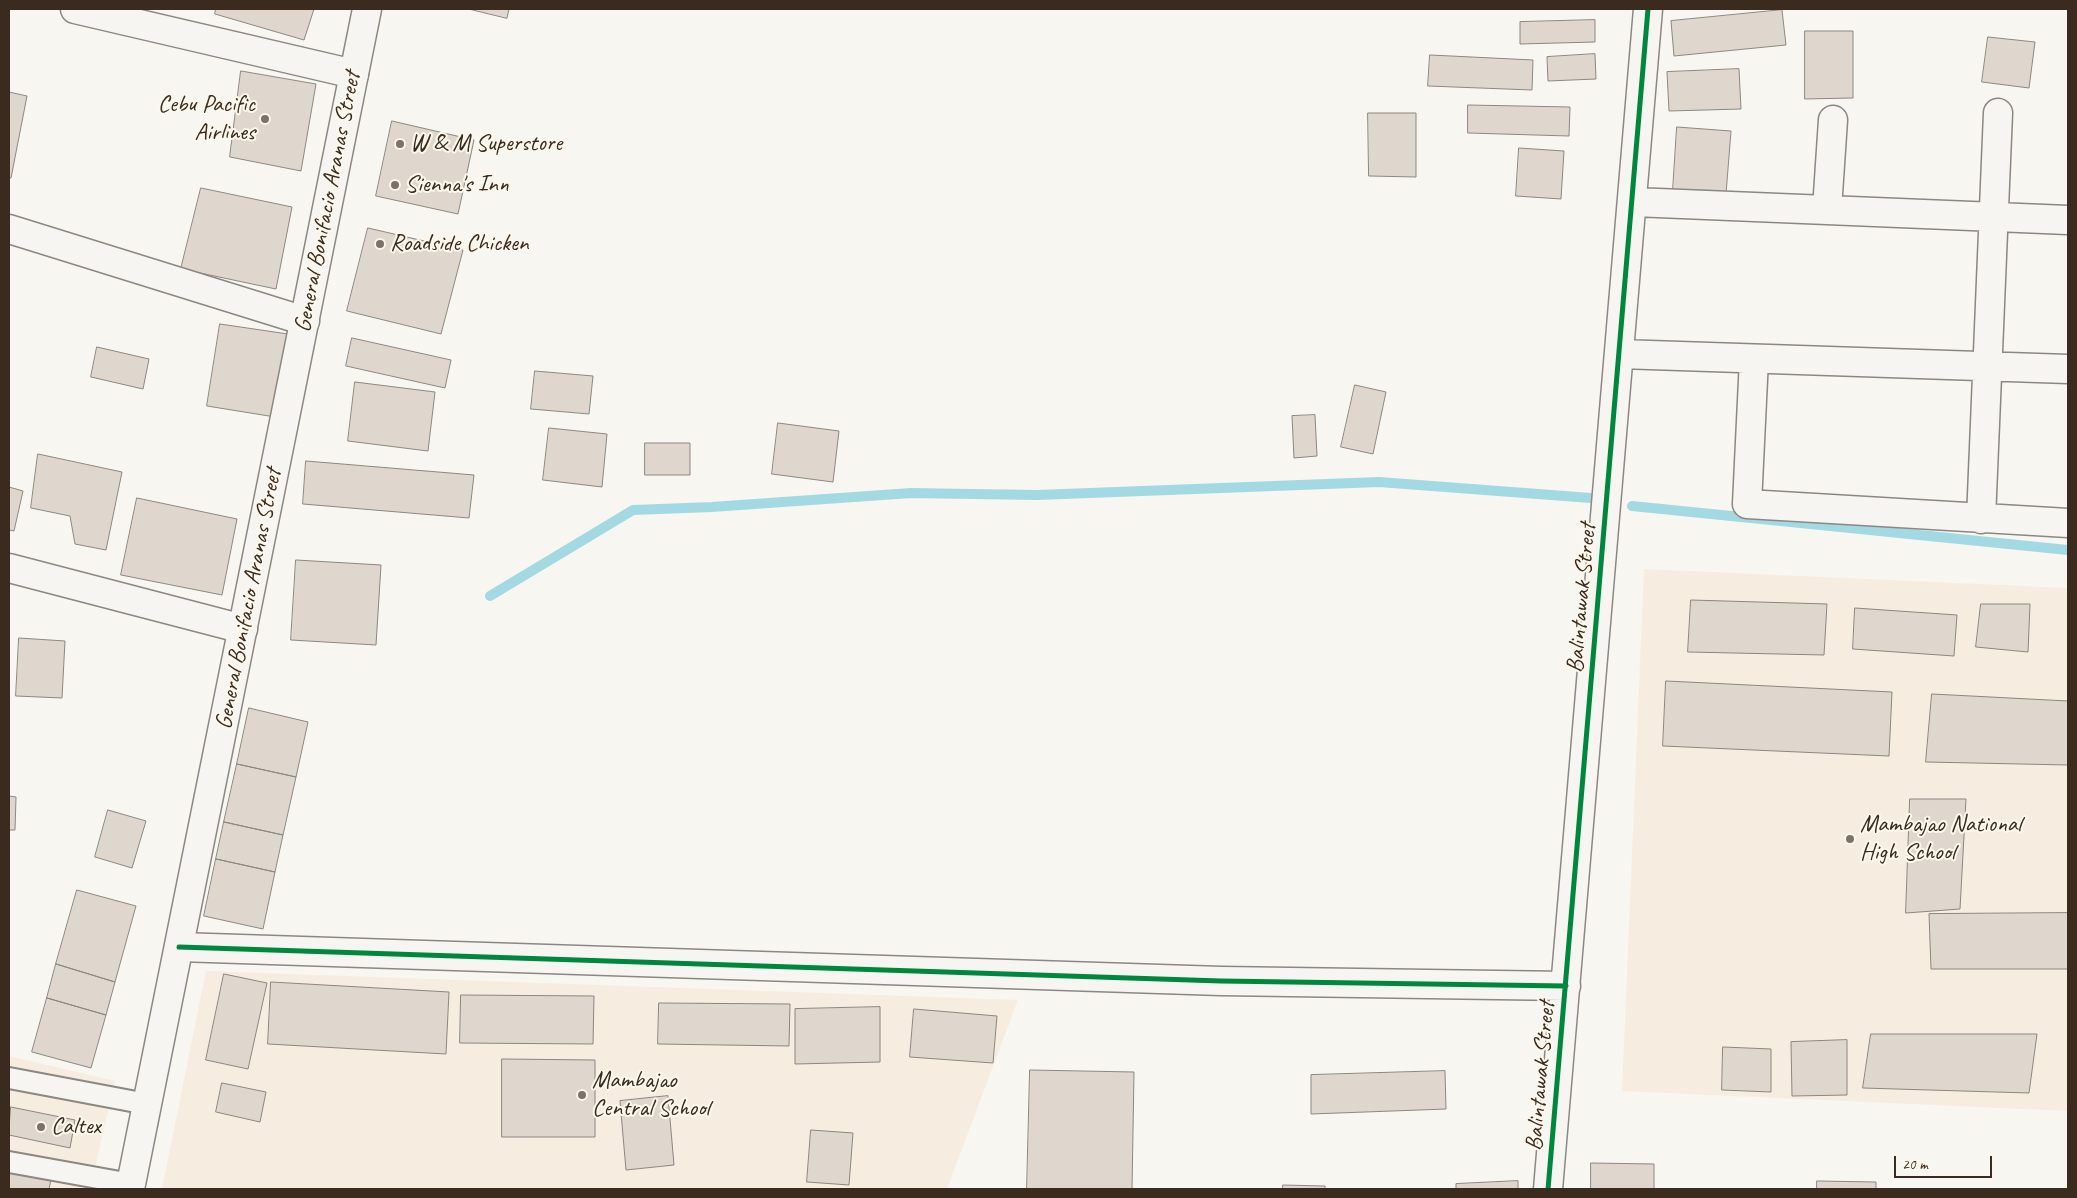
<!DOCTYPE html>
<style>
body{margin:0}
#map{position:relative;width:2077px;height:1198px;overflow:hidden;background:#f8f6f0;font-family:Caveat,sans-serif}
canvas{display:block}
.frame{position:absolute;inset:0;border:10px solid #3b2a1e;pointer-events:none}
.scale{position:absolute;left:1894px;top:1156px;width:98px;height:22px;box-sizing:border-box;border:2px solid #3b2a1e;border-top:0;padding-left:6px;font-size:15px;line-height:18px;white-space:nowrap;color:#3b2a1e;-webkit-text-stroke:4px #fbf7ec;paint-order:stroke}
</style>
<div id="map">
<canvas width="2077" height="1198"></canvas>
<div class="frame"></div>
<div class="scale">20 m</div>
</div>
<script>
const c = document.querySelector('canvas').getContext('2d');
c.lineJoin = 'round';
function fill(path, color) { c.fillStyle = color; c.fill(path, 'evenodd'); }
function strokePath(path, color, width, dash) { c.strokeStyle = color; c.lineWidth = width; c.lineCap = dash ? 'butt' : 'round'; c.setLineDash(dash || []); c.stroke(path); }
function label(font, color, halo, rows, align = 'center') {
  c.font = font + ' Caveat,sans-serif'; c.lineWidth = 4; c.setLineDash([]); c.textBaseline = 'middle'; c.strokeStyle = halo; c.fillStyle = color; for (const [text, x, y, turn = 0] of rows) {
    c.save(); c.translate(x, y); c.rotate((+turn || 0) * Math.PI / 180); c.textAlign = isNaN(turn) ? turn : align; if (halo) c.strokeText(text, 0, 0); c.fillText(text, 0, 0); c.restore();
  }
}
fill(new Path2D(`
 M 1644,569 L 2068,588 L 2068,1111 L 1622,1091 Z
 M 206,971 L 1018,1000 L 947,1189 L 162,1189 Z
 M 9,1056 L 115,1081 L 90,1189 L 9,1189 Z`), '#f6ede0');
strokePath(new Path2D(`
 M 1632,506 L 2068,550
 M 490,596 L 633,510 L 712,507 L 911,493 L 1037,495 L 1379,482 L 1591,498`), '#a3d9e3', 10);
const building = new Path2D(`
 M 216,9 L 314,9 L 304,40 L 215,14 Z
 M 469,9 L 509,9 L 507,18 Z
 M 1782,10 L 1786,45 L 1674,56 L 1671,21 Z
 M 1595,20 L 1595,42 L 1520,44 L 1520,22 Z
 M 1805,31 L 1853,31 L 1853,98 L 1805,99 Z
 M 1988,37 L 2035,42 L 2029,88 L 1982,82 Z
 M 1595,54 L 1596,79 L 1548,81 L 1547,57 Z
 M 1430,55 L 1533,60 L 1532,90 L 1428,86 Z
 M 1739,69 L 1741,109 L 1669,111 L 1667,72 Z
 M 241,71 L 316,84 L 301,171 L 230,157 Z
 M 9,92 L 27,96 L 11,178 L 9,178 Z
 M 1468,105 L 1570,107 L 1569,136 L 1468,133 Z
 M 1368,113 L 1416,113 L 1416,177 L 1369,176 Z
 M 392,121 L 474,140 L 458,214 L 376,196 Z
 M 1677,127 L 1731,131 L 1726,194 L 1673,190 Z
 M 1519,148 L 1564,151 L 1561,199 L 1516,196 Z
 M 201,188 L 292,207 L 276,289 L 181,269 Z
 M 368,228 L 463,250 L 441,334 L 347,311 Z
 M 220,324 L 288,334 L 275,417 L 207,406 Z
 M 352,338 L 451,360 L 445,388 L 346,366 Z
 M 97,347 L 149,359 L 143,389 L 91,377 Z
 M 535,371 L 593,376 L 589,414 L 531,409 Z
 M 355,382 L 435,392 L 428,451 L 348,441 Z
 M 1355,385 L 1386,392 L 1373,454 L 1341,447 Z
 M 1315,415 L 1317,456 L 1294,458 L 1292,416 Z
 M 778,423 L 839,431 L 833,482 L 772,474 Z
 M 549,428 L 607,434 L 602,487 L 543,480 Z
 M 645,443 L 690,443 L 690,475 L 645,475 Z
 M 38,454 L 122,472 L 106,550 L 75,544 L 70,516 L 31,508 Z
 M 306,461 L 474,475 L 469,518 L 303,504 Z
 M 9,487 L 23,491 L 14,531 L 9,530 Z
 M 137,498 L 237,519 L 222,595 L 121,575 Z
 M 296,560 L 381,565 L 376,645 L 291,640 Z
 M 1691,600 L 1827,604 L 1824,655 L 1688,652 Z
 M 1981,604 L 2030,604 L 2028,652 L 1976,647 Z
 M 1855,608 L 1957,615 L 1954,656 L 1853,649 Z
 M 19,638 L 65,641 L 62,698 L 16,696 Z
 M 1666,681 L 1892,692 L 1889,756 L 1663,746 Z
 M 1932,694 L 2068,701 L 2068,765 L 1926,762 Z
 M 249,708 L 308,722 L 296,777 L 237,764 Z
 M 237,764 L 296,777 L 283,835 L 224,822 Z
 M 9,796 L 16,797 L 15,830 L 9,830 Z
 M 1910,799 L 1966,799 L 1960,909 L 1906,913 Z
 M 108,810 L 146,821 L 132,868 L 95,857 Z
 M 224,822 L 283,835 L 275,872 L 216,859 Z
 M 216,859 L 275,872 L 263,929 L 204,916 Z
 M 77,890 L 136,906 L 115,982 L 56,964 Z
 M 2068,913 L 2068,969 L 1931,969 L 1929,914 Z
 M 56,964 L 115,982 L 106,1015 L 47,998 Z
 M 224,974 L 267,983 L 248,1069 L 206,1060 Z
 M 271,982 L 449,992 L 446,1054 L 268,1044 Z
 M 461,995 L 594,996 L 593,1044 L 460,1043 Z
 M 47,998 L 106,1015 L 91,1068 L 32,1052 Z
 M 659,1003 L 790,1004 L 789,1046 L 658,1044 Z
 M 880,1007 L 880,1062 L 795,1064 L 795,1009 Z
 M 914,1009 L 997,1016 L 993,1063 L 910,1057 Z
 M 1871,1034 L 2037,1034 L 2029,1093 L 1863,1088 Z
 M 1847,1040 L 1847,1095 L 1792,1096 L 1791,1042 Z
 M 1723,1047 L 1771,1049 L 1771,1092 L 1722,1090 Z
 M 502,1059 L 595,1060 L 595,1137 L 502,1137 Z
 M 1030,1070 L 1134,1072 L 1132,1189 L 1027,1189 Z
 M 1445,1071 L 1446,1109 L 1311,1114 L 1311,1075 Z
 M 222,1083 L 266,1092 L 260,1122 L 216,1112 Z
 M 668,1096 L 674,1165 L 626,1170 L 620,1101 Z
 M 11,1107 L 75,1120 L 70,1148 L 9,1135 Z
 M 811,1130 L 853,1133 L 849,1185 L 807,1182 Z
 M 1591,1163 L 1654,1164 L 1654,1189 L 1591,1189 Z
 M 9,1166 L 52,1175 L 49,1189 L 9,1189 Z
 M 1518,1181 L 1518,1189 L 1456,1189 L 1456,1184 Z
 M 1817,1181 L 1876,1182 L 1876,1189 L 1817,1189 Z
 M 1283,1185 L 1325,1186 L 1325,1189 L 1283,1189 Z`);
fill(building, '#dfd7cd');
strokePath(building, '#8b8781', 1);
const lane = new Path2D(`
 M 9,1078 L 147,1104
 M 9,1162 L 131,1184`);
const street = new Path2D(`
 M 75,9 L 354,74
 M 1634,202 L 2068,220
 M 1827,209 L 1833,120
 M 9,229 L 305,321
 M 1620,354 L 2068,369
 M 1754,359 L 1747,504 L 2068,523
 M 1981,519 L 1998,113
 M 9,568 L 243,629
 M 179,947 L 1221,981 L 1566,986
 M 1548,1189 L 1648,9`);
const primary = new Path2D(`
 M 130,1189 L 367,9`);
strokePath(lane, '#8b8781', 24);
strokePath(street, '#8b8781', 31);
strokePath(primary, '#8b8781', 31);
strokePath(lane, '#f6f5f1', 20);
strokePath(street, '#f6f5f1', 28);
strokePath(primary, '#f6f5f1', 28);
strokePath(new Path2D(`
 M 179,947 L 1221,981 L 1566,986
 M 1548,1189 L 1648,9`), '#00873e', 5);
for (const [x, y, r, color] of [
 [265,119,5,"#7d7168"],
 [400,144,5,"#7d7168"],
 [395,185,5,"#7d7168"],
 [380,244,5,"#7d7168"],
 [1850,839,5,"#7d7168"],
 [582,1095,5,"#7d7168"],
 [41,1127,5,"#7d7168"]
]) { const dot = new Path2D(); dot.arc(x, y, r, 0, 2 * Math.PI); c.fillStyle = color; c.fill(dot); strokePath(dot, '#fbf7ec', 2); }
label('24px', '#3b2a1e', '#fbf7ec', [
 ["Cebu Pacific",255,105,"right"],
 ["Airlines",255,133,"right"],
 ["W & M Superstore",410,144],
 ["Sienna's Inn",405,185],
 ["Roadside Chicken",390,244],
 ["Mambajao National",1860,825],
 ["High School",1860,853],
 ["Mambajao",592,1081],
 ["Central School",592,1109],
 ["Caltex",51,1127]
], 'left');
label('24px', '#3b2a1e', '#fbf7ec', [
 ["General Bonifacio Aranas Street",328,202,-79],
 ["Balintawak Street",1582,598,-85],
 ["General Bonifacio Aranas Street",249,599,-79],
 ["Balintawak Street",1541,1076,-85]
]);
</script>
